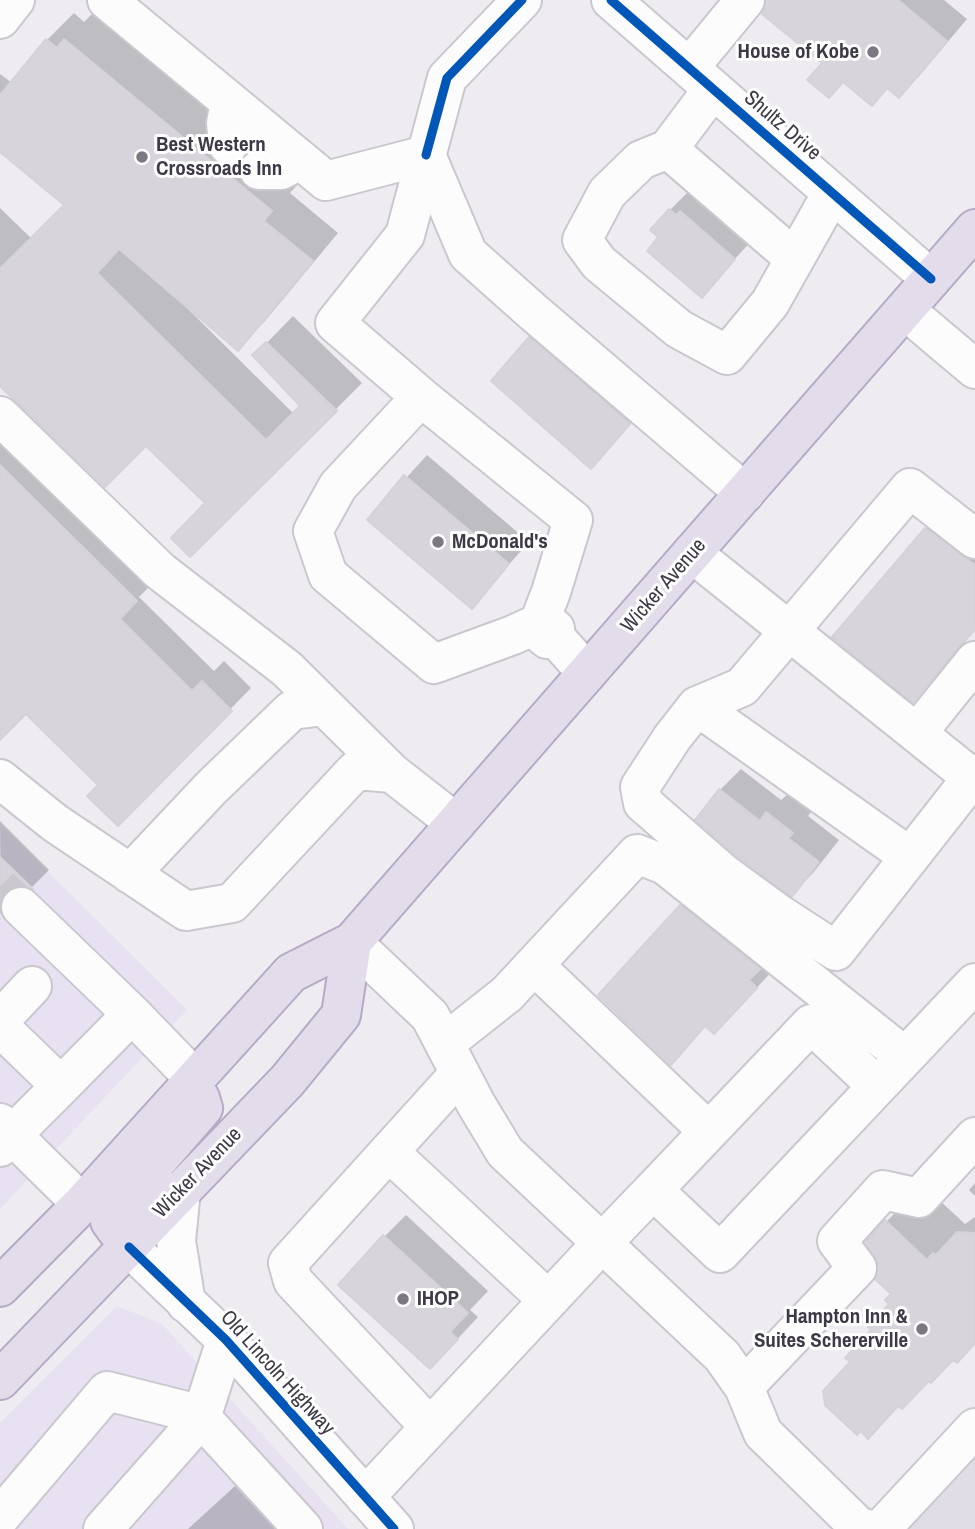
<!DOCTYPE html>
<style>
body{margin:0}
canvas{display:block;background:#eeecf1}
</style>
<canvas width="975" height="1529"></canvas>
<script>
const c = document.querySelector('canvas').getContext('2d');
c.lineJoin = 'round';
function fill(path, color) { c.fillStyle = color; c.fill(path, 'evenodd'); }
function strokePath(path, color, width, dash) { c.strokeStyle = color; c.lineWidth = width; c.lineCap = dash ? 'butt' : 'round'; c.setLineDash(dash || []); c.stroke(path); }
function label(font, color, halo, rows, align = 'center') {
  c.font = font + ' "Archivo Narrow",sans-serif'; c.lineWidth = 6; c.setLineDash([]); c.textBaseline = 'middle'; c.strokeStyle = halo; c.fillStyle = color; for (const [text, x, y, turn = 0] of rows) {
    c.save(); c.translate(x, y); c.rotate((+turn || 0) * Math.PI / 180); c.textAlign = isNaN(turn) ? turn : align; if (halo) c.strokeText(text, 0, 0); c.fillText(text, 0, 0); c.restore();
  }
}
fill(new Path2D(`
 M 975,1446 L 975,1529 L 898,1529 Z`), '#e1dde7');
fill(new Path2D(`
 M 0,824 L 187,1010 L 0,1209 Z
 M 117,1306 L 162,1324 L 348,1529 L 0,1529 L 0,1423 Z`), '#e7e1f2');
fill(new Path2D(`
 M 771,0 L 944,0 L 967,19 L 920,75 L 899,96 L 889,87 L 872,104 L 824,63 Z
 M 74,13 L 84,22 L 92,14 L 298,184 L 290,193 L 338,233 L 265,321 L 238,348 L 190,307 L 188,309 L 294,414 L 302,406 L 255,355 L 293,316 L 362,383 L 190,555 L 207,503 L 146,444 L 0,381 L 0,208 L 32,239 L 66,205 L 0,149 L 0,74 L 12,83 L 47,40 Z
 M 691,189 L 755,237 L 701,296 L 661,237 L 670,210 Z
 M 551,317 L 650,402 L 591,466 L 530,338 Z
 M 0,423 L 157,579 L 139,597 L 214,671 L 224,661 L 251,688 L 118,824 L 100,785 L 26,711 L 0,738 Z
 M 427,455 L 529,542 L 472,606 L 369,519 Z
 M 954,502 L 975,517 L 975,630 L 940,673 L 913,700 L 834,637 L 926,529 Z
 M 741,769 L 781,800 L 789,793 L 812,811 L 808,816 L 839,840 L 813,873 L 792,894 L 720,790 Z
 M 0,821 L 49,870 L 32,887 L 26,884 L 17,884 L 19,895 L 1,913 Z
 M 702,885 L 777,966 L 735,1011 L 707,1025 L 671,1063 L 681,906 Z
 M 975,1183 L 975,1196 L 969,1190 Z
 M 923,1185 L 965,1224 L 975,1217 L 975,1343 L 900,1405 L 868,1436 L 853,1362 L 892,1304 L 893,1294 L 886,1222 Z
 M 406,1215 L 488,1291 L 470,1310 L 478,1317 L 451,1346 L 385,1236 Z
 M 235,1486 L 275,1529 L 188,1529 Z`), '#0003');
const building = new Path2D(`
 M 766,0 L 898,0 L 947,41 L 899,98 L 887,88 L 872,106 L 843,82 L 829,98 L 807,80 L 822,63 L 762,14 Z
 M 46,39 L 57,48 L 64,39 L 272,211 L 264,221 L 313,261 L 238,351 L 119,249 L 97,273 L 266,440 L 300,406 L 252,355 L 266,342 L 337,411 L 190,557 L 171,538 L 205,503 L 146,446 L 105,487 L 0,386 L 0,269 L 64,205 L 0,152 L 0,95 Z
 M 669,209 L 676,215 L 680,211 L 735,259 L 702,298 L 647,251 L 658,237 L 650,230 Z
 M 529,337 L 630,424 L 591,469 L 491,381 Z
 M 0,465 L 137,601 L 120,619 L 192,691 L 202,681 L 232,711 L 118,826 L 87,796 L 98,785 L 26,714 L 0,740 Z
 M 404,475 L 509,564 L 472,609 L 367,520 Z
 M 925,528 L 975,565 L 975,630 L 958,647 L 913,703 L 832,637 Z
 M 719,789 L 760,821 L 766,812 L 793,833 L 788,838 L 819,862 L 792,897 L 737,856 L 695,820 Z
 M 0,857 L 33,889 L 26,886 L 14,886 L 5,892 L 0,901 Z
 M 680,905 L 760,969 L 749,980 L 757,988 L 714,1034 L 705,1026 L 671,1065 L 598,995 Z
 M 885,1220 L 927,1260 L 933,1253 L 936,1255 L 957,1232 L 975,1233 L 975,1343 L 957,1363 L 953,1360 L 931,1383 L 929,1381 L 902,1409 L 898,1406 L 868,1439 L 861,1431 L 857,1435 L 825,1405 L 823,1391 L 850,1362 L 845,1358 L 871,1330 L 868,1327 L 889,1304 L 885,1300 L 891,1294 L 875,1279 L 878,1264 L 865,1242 Z
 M 383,1235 L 468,1313 L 450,1332 L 458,1339 L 430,1369 L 338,1285 Z`);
fill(building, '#d7d5db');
strokePath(building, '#d5d2d9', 2);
strokePath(new Path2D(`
 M 0,887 L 21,907`), '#cbc8cf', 38, [38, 19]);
const minor = new Path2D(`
 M 107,0 L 326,181 L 426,155
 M 522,0 L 447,78 L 405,235 L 335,323 L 421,397 L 573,520 L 551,592 L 539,623 L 539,632 L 547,639 L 555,637
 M 611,0 L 931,279
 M 0,19 L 15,0
 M 689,68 L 745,0
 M 713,89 L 668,149 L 641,160 L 607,193 L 582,240 L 599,263 L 679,329 L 727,355 L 770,303 L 832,193
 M 228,145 L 226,123 L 230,102
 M 668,149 L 794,258
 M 426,155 L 468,254 L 532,311 L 745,493
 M 259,170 L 281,170 L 300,160
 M 905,310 L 975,369
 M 421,397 L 338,486 L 313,531 L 328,575 L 434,664 L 513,635 L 539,623 L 548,623 L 555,629 L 555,637 L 587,673
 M 0,416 L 160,571 L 287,669 L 392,773 L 456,823
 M 975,539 L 910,488 L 742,687 L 697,706 L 672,738 L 640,787 L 643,803 L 723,873 L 779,914 L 836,951 L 975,774
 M 692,553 L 975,780
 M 697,706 L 910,857
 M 917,733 L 975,661
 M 0,779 L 55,823 L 186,911 L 232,903 L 356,770 L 392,773
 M 130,874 L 211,788 L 292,710 L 324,706
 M 21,907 L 132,1014 L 195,1079
 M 352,942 L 430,1016 L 476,1104 L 505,1152 L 602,1243 L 653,1190 L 720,1253 L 975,983
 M 534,965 L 708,1131
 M 0,1020 L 32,986
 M 0,1027 L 61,1086 L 132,1014
 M 445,1043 L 507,994 L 637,854 L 665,865 L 904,1056
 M 0,1123 L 82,1204
 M 0,1147 L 61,1086
 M 390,1153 L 548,1300
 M 181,1190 L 176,1241 L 186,1303
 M 653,1190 L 811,1024 L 876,1085
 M 129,1247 L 226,1340 L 394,1529
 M 744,1387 L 857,1268 L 837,1241 L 883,1190 L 919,1198 L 975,1137
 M 430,1427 L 293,1281 L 288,1263 L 460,1073
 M 365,1497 L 602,1243 L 722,1356 L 744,1387 L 763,1433 L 859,1527 L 867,1529
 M 0,1517 L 107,1391 L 198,1414 L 303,1529
 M 103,1529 L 201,1418 L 226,1340
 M 881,1529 L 975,1428`);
const highway = new Path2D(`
 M 129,1247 L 110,1221 L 129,1193 L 203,1108 L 200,1098
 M 0,1287 L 82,1204 L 291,973 L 352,942 L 975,229
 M 0,1380 L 287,1081 L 341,1015 L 352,942`);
strokePath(minor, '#cac8ce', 42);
strokePath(highway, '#b5abc6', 42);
strokePath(minor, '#fcfcfd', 38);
strokePath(highway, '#e2dceb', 38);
strokePath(new Path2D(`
 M 611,0 L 931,279
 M 426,155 L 447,78 L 522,0
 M 129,1247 L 226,1340 L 394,1529`), '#0057b8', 9);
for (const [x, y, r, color] of [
 [873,52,7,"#7c7882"],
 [142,157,7,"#7c7882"],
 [438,542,7,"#7c7882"],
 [403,1299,7,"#7c7882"],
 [922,1329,7,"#7c7882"]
]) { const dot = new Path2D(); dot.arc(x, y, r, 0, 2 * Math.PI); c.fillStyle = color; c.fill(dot); strokePath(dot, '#fff', 2.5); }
label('bold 21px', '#3e3947', '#fff', [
 ["House of Kobe",859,52,"right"],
 ["Best Western",156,145],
 ["Crossroads Inn",156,169],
 ["McDonald's",452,542],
 ["IHOP",417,1299],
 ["Hampton Inn &",908,1317,"right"],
 ["Suites Schererville",908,1341,"right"]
], 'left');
label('21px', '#3e3947', '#fff', [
 ["Shultz Drive",782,126,41],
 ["Wicker Avenue",664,586,-49],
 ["Wicker Avenue",198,1173,-46],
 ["Old Lincoln Highway",277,1373,48]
]);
</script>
